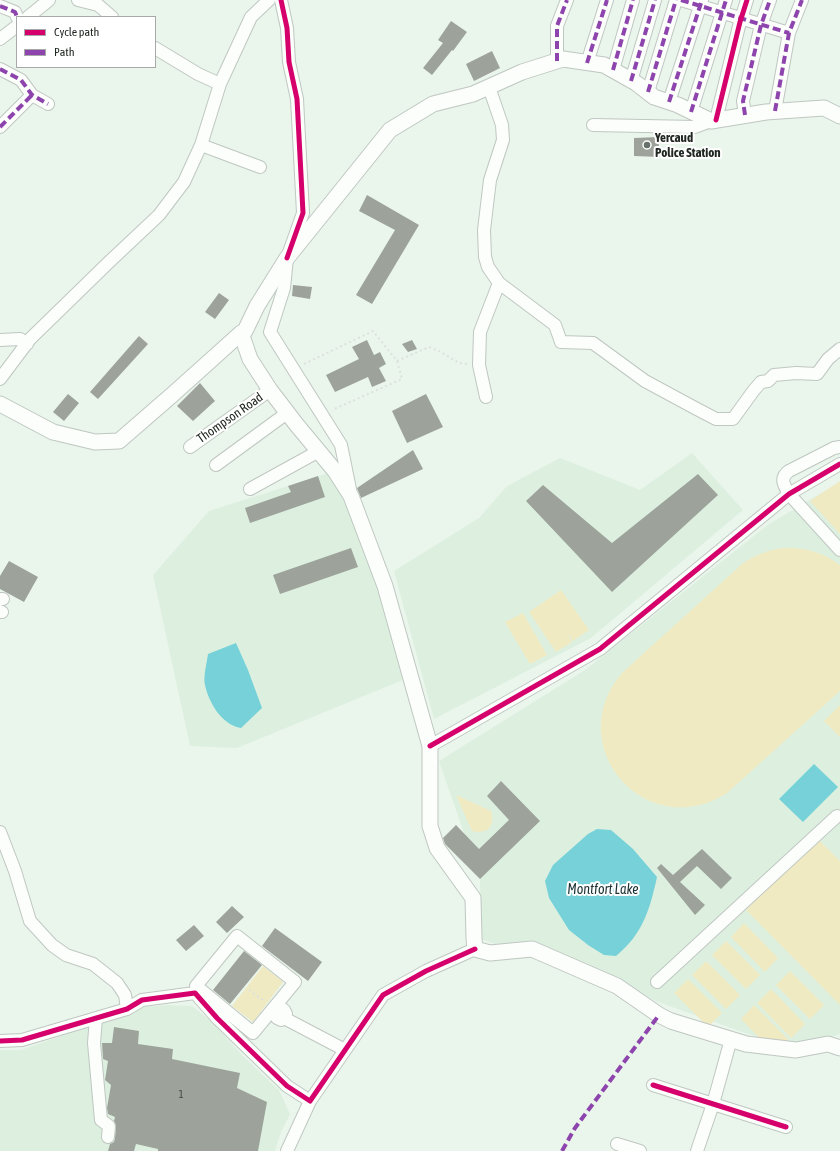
<!DOCTYPE html>
<style>
body{margin:0}
#map{position:relative;width:840px;height:1151px;overflow:hidden;background:#eaf5ec;font-family:"Asap Condensed",sans-serif}
canvas{display:block}
.legend{position:absolute;left:16px;top:16px;width:140px;height:52px;box-sizing:border-box;background:#fff;border:1px solid #a6a9a7;margin:0;padding:5px 7px;list-style:none;font-size:12px;color:#212822}
.legend li{display:flex;align-items:center;gap:8px;height:20px}
.legend b{width:20px;border:1px solid #a6a9a7}
</style>
<div id="map">
<canvas width="840" height="1151"></canvas>
<ul class="legend">
<li><b style="height:5px;background:#d6006c"></b>Cycle path</li>
<li><b style="height:5px;background:#8e44ad"></b>Path</li>
</ul>
</div>
<script>
const c = document.querySelector('canvas').getContext('2d');
c.lineJoin = 'round';
function fill(path, color) { c.fillStyle = color; c.fill(path, 'evenodd'); }
function strokePath(path, color, width, dash) { c.strokeStyle = color; c.lineWidth = width; c.lineCap = dash ? 'butt' : 'round'; c.setLineDash(dash || []); c.stroke(path); }
function label(font, color, halo, rows, align = 'center') {
  c.font = font + ' "Asap Condensed",sans-serif'; c.lineWidth = 4; c.setLineDash([]); c.textBaseline = 'middle'; c.strokeStyle = halo; c.fillStyle = color; for (const [text, x, y, turn = 0] of rows) {
    c.save(); c.translate(x, y); c.rotate((+turn || 0) * Math.PI / 180); c.textAlign = isNaN(turn) ? turn : align; if (halo) c.strokeText(text, 0, 0); c.fillText(text, 0, 0); c.restore();
  }
}
fill(new Path2D(`
 M 692,453 L 743,510 L 591,638 L 434,719 L 394,571 L 479,518 L 507,486 L 560,458 L 640,490 Z
 M 335,471 L 410,677 L 237,748 L 190,746 L 153,575 L 209,511 Z
 M 840,482 L 840,1034 L 820,1041 L 792,1047 L 748,1034 L 658,1002 L 578,961 L 527,942 L 495,944 L 481,939 L 480,879 L 439,761 L 585,670 L 769,524 Z
 M 168,1005 L 192,1006 L 210,1020 L 242,1055 L 279,1090 L 290,1114 L 281,1132 L 275,1151 L 0,1151 L 0,1050 L 21,1050 L 144,1007 Z`), '#ddf0e0');
fill(new Path2D(`
 M 840,481 L 840,534 L 810,501 Z
 M 783,548 C 804,547 823,552 840,565 L 840,691 L 727,793 C 646,845 560,745 622,673 L 742,564 C 755,555 768,550 783,548 Z
 M 561,590 L 589,630 L 573,641 L 567,633 L 572,642 L 556,652 L 529,612 Z
 M 523,613 L 547,655 L 530,664 L 505,622 Z
 M 840,705 L 840,737 L 824,721 Z
 M 456,795 L 491,811 C 496,826 487,835 472,831 Z
 M 817,838 L 840,861 L 840,1005 L 746,910 Z
 M 744,923 L 778,958 L 765,972 L 731,937 Z
 M 726,941 L 760,975 L 746,989 L 712,955 Z
 M 706,961 L 740,995 L 726,1009 L 692,975 Z
 M 263,966 L 283,982 L 253,1022 L 232,1006 Z
 M 790,971 L 824,1005 L 810,1019 L 776,985 Z
 M 688,979 L 722,1013 L 708,1027 L 674,993 Z
 M 771,989 L 805,1024 L 791,1038 L 757,1003 Z
 M 754,1005 L 789,1040 L 775,1054 L 741,1019 Z`), '#f0eac2');
fill(new Path2D(`
 M 236,643 L 248,670 L 262,708 L 241,728 C 222,725 209,703 205,685 C 203,677 207,662 208,654 Z
 M 814,764 L 838,787 L 803,822 L 779,799 Z
 M 597,829 L 611,830 L 633,849 L 657,877 C 650,909 643,934 616,956 L 604,955 L 588,945 L 569,930 L 549,898 L 545,881 L 553,865 L 588,834 Z`), '#76d1d8');
fill(new Path2D(`
 M 451,21 L 467,32 L 453,51 L 452,50 L 432,75 L 423,68 L 443,43 L 438,40 Z
 M 492,51 L 500,68 L 474,81 L 466,64 Z
 M 658,137 L 660,157 L 634,156 L 634,138 Z
 M 367,195 L 419,225 L 372,304 L 356,295 L 395,230 L 359,211 Z
 M 293,285 L 312,287 L 310,299 L 292,296 Z
 M 219,293 L 229,300 L 215,319 L 205,312 Z
 M 139,336 L 148,344 L 98,399 L 90,392 Z
 M 367,340 L 374,355 L 380,352 L 386,364 L 379,368 L 386,381 L 372,387 L 368,377 L 335,392 L 326,375 L 359,359 L 352,347 Z
 M 412,340 L 417,349 L 408,352 L 402,344 Z
 M 200,383 L 215,401 L 193,421 L 177,406 Z
 M 68,394 L 79,403 L 64,421 L 53,412 Z
 M 426,394 L 443,427 L 407,443 L 392,411 Z
 M 413,450 L 423,469 L 361,498 L 357,488 Z
 M 698,474 L 718,495 L 612,592 L 526,501 L 543,485 L 612,543 Z
 M 318,476 L 325,497 L 250,523 L 245,508 L 291,492 L 288,486 Z
 M 351,548 L 358,567 L 280,594 L 273,575 Z
 M 9,561 L 38,577 L 24,602 L 0,589 L 0,576 Z
 M 501,781 L 540,821 L 480,879 L 445,844 L 443,838 L 456,825 L 479,849 L 509,820 L 487,796 Z
 M 702,849 L 732,878 L 721,889 L 697,866 L 680,882 L 705,905 L 695,915 L 657,868 L 661,864 L 673,875 Z
 M 232,906 L 244,917 L 227,933 L 216,922 Z
 M 194,925 L 204,936 L 186,951 L 176,940 Z
 M 275,928 L 322,962 L 308,981 L 262,946 Z
 M 244,951 L 262,965 L 230,1004 L 213,990 Z
 M 114,1027 L 139,1031 L 138,1044 L 173,1049 L 172,1059 L 240,1073 L 237,1088 L 267,1102 L 258,1151 L 158,1151 L 158,1149 L 136,1144 L 134,1151 L 108,1151 L 110,1144 L 114,1142 L 115,1138 L 116,1126 L 114,1121 L 115,1117 L 108,1114 L 107,1108 L 111,1085 L 105,1080 L 108,1061 L 103,1059 L 102,1043 L 112,1043 Z`), '#9da39b');
const minor = new Path2D(`
 M 78,0 L 98,5 L 112,17
 M 281,0 L 287,28 L 289,62 L 297,99 L 303,213 L 287,258 L 284,288 L 270,332 L 341,445 L 351,494
 M 681,0 L 789,33
 M 0,6 L 15,12 L 17,17
 M 28,17 L 49,0
 M 0,39 L 17,26
 M 155,48 L 198,74 L 220,84
 M 557,61 L 557,26 L 567,0
 M 587,63 L 607,0
 M 0,69 L 21,80 L 32,95 L 48,104
 M 613,70 L 633,0
 M 631,81 L 655,0
 M 489,87 L 502,125 L 503,140 L 490,180 L 484,230 L 485,257 L 488,267 L 499,283 L 555,325 L 561,342 L 593,343 L 645,381 L 695,408 L 716,419 L 733,419 L 754,390 L 761,382 L 768,381 L 774,375 L 796,373 L 817,374 L 828,359 L 840,349
 M 648,92 L 676,0
 M 669,102 L 702,0
 M 775,111 L 789,33 L 802,0
 M 691,112 L 726,0
 M 745,115 L 743,101 L 761,25 L 770,0
 M 716,120 L 740,22 L 747,0
 M 593,125 L 695,127 L 711,121
 M 0,127 L 32,95
 M 201,145 L 260,167
 M 0,340 L 20,339 L 27,344
 M 0,379 L 30,339 L 108,263 L 159,215 L 184,182 L 201,145 L 220,84 L 251,17 L 269,0
 M 486,397 L 479,365 L 480,332 L 499,283
 M 190,447 L 270,390
 M 840,447 L 834,448 L 789,471 C 779,478 784,485 789,494 L 840,550
 M 216,465 L 287,413
 M 250,489 L 319,451
 M 0,599 L 3,599
 M 0,611 L 2,612
 M 430,746 L 600,649 L 789,494 L 840,464
 M 0,832 L 15,871 L 30,921 L 52,945 L 66,955 L 93,964 L 117,983 L 125,995 L 127,1009
 M 237,936 L 295,982 L 253,1033 L 196,986 Z
 M 657,982 L 837,816
 M 96,1018 L 94,1043 L 101,1120 L 109,1126 L 108,1137
 M 284,1018 L 286,1014 L 284,1010 L 281,1008 L 276,1010 L 275,1015 L 277,1018 L 281,1020 L 284,1018 L 345,1050
 M 0,1041 L 22,1040 L 127,1009 L 142,1000 L 195,993 L 217,1018 L 287,1086 L 310,1101 L 383,995 L 426,971 L 475,949
 M 653,1085 L 786,1127
 M 617,1144 L 640,1151
 M 287,1151 L 310,1101
 M 697,1151 L 713,1104 L 731,1039`);
const major = new Path2D(`
 M 241,333 L 250,359 L 270,390 L 296,424 L 335,471 L 351,496 L 385,586 L 430,746 L 430,826 L 437,848 L 473,898 L 474,938 L 475,949 L 490,953 L 532,949 L 617,986 L 659,1015 L 671,1021 L 746,1044 L 796,1050 L 828,1044 L 840,1048
 M 0,404 L 53,432 L 95,442 L 119,441 L 172,395 L 241,333 L 245,331 L 257,306 L 287,258 L 390,130 L 433,104 L 473,94 L 522,72 L 563,59 L 604,65 L 636,83 L 654,97 L 678,105 L 711,121 L 766,112 L 824,108 L 840,116`);
strokePath(minor, '#bfc7c1', 14);
strokePath(major, '#bfc7c1', 17);
strokePath(new Path2D(`
 M 397,361 L 429,347 L 441,352 L 459,363 L 468,364
 M 304,364 L 373,331 L 397,361 L 402,379 L 332,410
 M 249,990 L 264,1001`), '#dde1de', 2, [2, 3]);
strokePath(minor, '#fcfefc', 12);
strokePath(major, '#fcfefc', 15);
strokePath(new Path2D(`
 M 681,0 L 789,33
 M 0,6 L 15,12 L 17,17
 M 557,61 L 557,26 L 567,0
 M 587,63 L 607,0
 M 0,69 L 21,80 L 32,95 L 48,104
 M 613,70 L 633,0
 M 631,81 L 655,0
 M 648,92 L 676,0
 M 669,102 L 702,0
 M 775,111 L 789,33 L 802,0
 M 691,112 L 726,0
 M 745,115 L 743,101 L 761,25 L 770,0
 M 0,127 L 32,95
 M 562,1151 L 575,1128 L 659,1015`), '#8e44ad', 4, [8, 4]);
strokePath(new Path2D(`
 M 281,0 L 287,28 L 289,62 L 297,99 L 303,213 L 287,258
 M 716,120 L 740,22 L 747,0
 M 430,746 L 600,649 L 789,494 L 840,464
 M 0,1041 L 22,1040 L 127,1009 L 142,1000 L 195,993 L 217,1018 L 287,1086 L 310,1101 L 383,995 L 426,971 L 475,949
 M 653,1085 L 786,1127`), '#d6006c', 5);
for (const [x, y, r, color] of [
 [647,145,4,"#677069"]
]) { const dot = new Path2D(); dot.arc(x, y, r, 0, 2 * Math.PI); c.fillStyle = color; c.fill(dot); strokePath(dot, '#fff', 1.5); }
label('11px', '#404740', null, [
 ["1",181,1095]
]);
label('bold 13px', '#212822', '#fff', [
 ["Yercaud",655,138],
 ["Police Station",655,153]
], 'left');
label('13px', '#212822', '#fff', [
 ["Thompson Road",230,418,-35]
]);
label('italic 14px', '#1b3033', '#fff', [
 ["Montfort Lake",603,890]
]);
</script>
